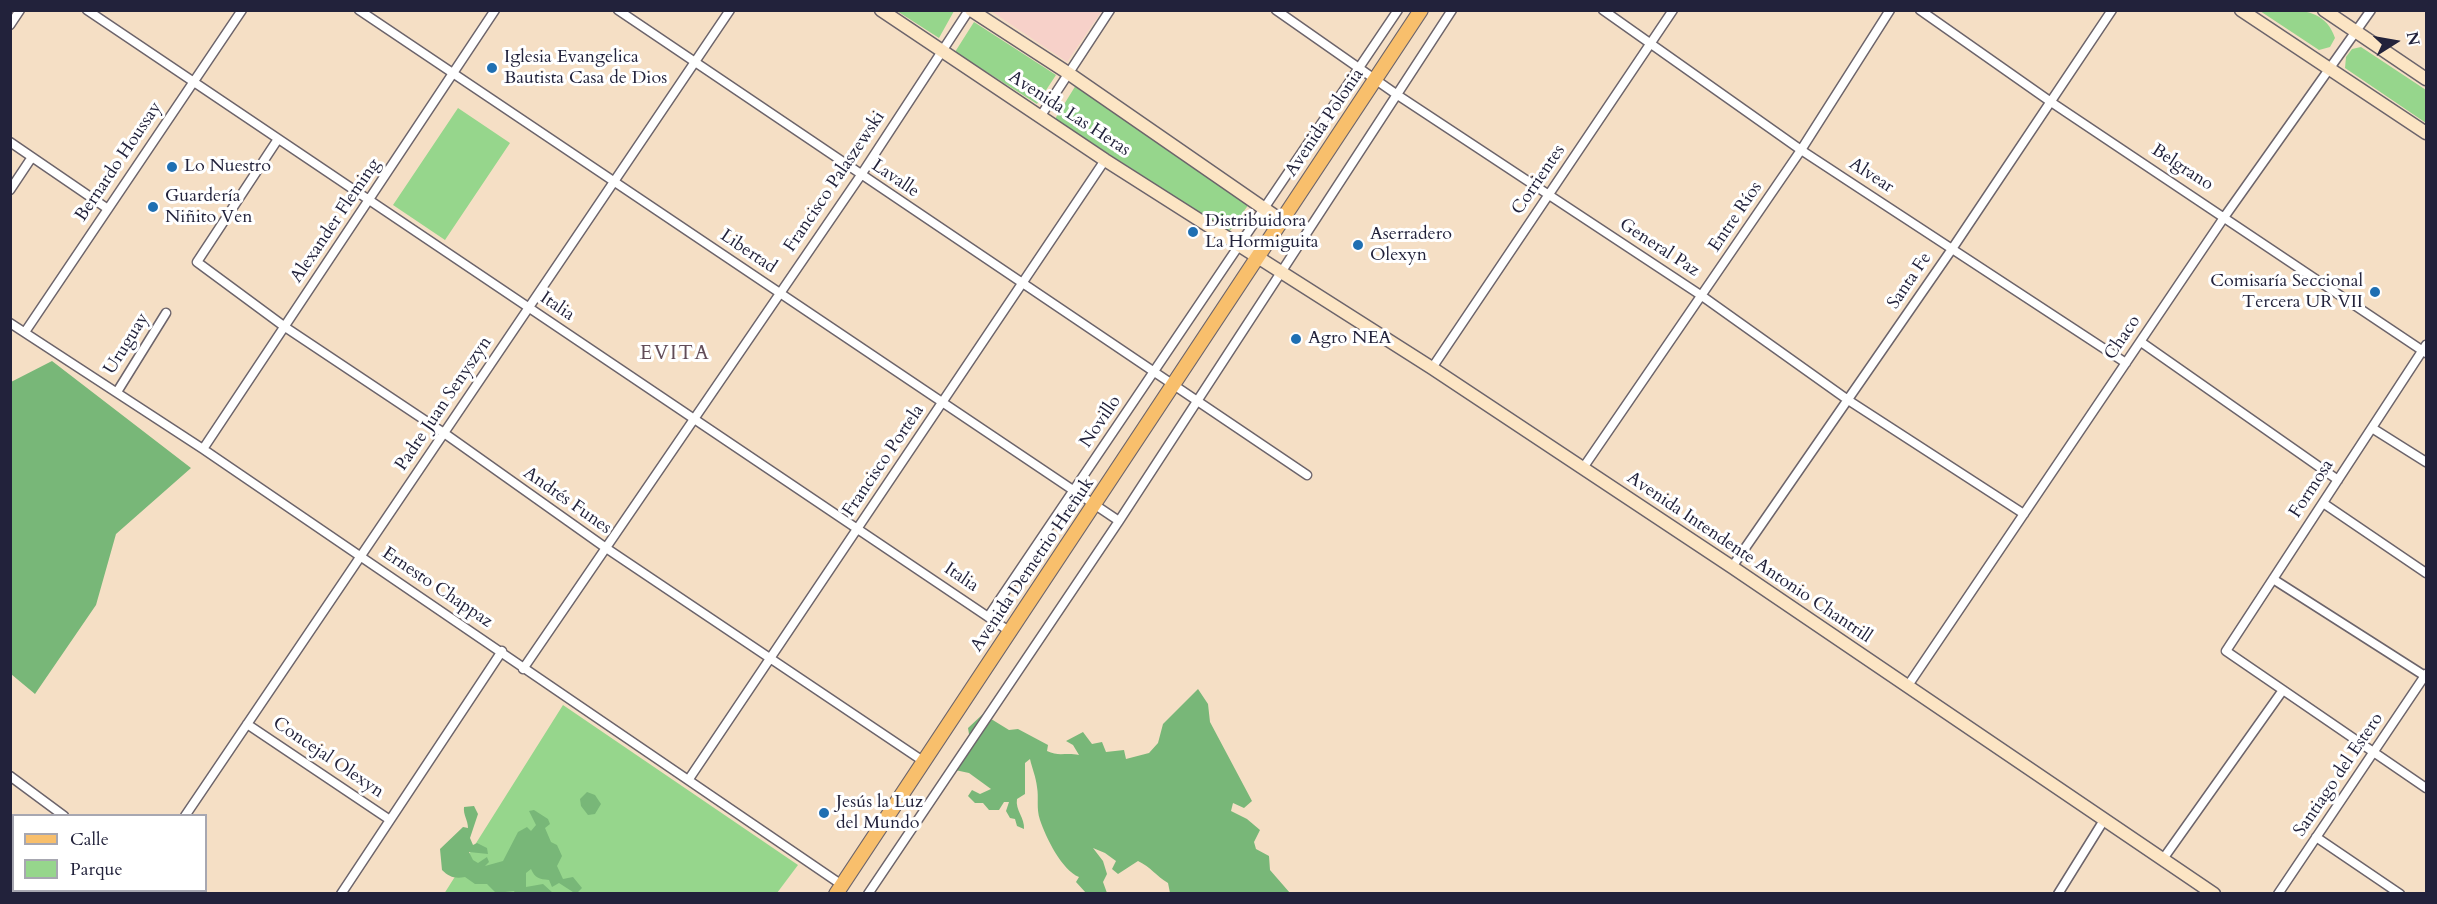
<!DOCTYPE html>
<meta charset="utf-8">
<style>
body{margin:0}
#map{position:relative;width:2437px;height:904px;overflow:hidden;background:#f5dfc5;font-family:Cardo,serif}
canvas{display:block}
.frame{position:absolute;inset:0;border:12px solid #22223b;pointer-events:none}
.legend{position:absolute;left:12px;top:814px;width:195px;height:78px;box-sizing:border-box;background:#fff;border:2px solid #a7a7b1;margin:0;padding:8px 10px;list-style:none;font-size:18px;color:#22223b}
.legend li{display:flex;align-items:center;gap:12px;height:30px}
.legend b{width:30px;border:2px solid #a7a7b1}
.north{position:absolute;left:2365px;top:12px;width:60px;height:60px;-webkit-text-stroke:4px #fff;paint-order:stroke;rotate:79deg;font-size:16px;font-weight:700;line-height:24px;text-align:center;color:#22223b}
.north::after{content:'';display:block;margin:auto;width:21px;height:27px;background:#22223b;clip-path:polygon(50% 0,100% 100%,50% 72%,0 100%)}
</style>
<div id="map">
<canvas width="2437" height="904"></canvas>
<div class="frame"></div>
<ul class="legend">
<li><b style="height:8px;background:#f8bf6c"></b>Calle</li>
<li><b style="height:16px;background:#96d68c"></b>Parque</li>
</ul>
<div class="north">N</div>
</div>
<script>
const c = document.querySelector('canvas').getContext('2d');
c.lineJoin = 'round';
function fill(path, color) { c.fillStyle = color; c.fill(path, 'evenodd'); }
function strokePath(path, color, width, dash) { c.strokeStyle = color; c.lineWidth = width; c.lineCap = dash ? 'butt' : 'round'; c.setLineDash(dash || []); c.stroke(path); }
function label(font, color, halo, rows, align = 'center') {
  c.font = font + ' Cardo,serif'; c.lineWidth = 6; c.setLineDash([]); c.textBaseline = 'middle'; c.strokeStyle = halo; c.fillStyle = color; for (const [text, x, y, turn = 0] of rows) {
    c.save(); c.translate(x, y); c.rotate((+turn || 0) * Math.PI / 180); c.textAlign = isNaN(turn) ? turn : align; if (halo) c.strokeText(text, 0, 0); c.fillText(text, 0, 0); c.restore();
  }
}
fill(new Path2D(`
 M 991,11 L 1102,11 L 1067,62 Z`), '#f7d1c9');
fill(new Path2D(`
 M 954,11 L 939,38 L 897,11 L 954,10 Z
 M 2260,11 C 2289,10 2324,4 2335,38 L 2330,47 L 2319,50 Z
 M 974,22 L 1056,75 L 1037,104 L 955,52 Z
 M 2361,47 L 2426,90 L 2426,123 L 2345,68 L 2346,57 L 2352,49 Z
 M 1076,85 L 1249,204 L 1229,232 L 1055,119 Z
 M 458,108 L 510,143 L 445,240 L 393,205 Z
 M 563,705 L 798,865 L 777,893 L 444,894 Z`), '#96d68c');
fill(new Path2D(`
 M 52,361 L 191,468 L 116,534 L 96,605 L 35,694 L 11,674 L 11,382 Z
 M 1198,689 L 1208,704 L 1210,722 L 1252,801 L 1244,808 L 1233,803 L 1231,811 L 1247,819 L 1260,830 L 1254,842 L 1256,849 L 1269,856 L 1270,870 L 1290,893 L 1170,893 L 1168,883 C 1156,876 1151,867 1138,861 L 1118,874 L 1112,869 L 1116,861 L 1105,853 L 1093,848 L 1103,861 L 1107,874 L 1103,882 L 1107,893 L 1086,893 L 1076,882 L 1079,877 C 1062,870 1046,838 1040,820 C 1036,808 1039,798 1037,787 C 1036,777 1032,768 1030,759 L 1025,763 L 1025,794 L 1017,799 C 1015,810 1025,818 1024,829 L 1017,826 L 1015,819 L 1010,818 L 1006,811 L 1009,802 L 1004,802 L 999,810 L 989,810 L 983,803 L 975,803 L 968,796 L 972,790 L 980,794 L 991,789 L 969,773 L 955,770 L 950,763 L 970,740 L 968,728 L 983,714 L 1009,730 L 1018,729 L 1048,745 L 1047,751 C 1059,757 1066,752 1079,755 L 1073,745 L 1066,741 L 1083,732 L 1092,744 L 1102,742 L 1106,752 L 1124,750 L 1126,759 L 1149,753 L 1158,743 L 1163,724 Z
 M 587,792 L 595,795 L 601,804 L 595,814 L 588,815 L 581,806 L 580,799 Z
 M 474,806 L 478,814 L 470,838 L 473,845 L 477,843 L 487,848 L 488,854 L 469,852 L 473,860 L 478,863 L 487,857 L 489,862 L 485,866 L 503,861 L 518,832 L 527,827 L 531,831 L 536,825 L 529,811 L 534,810 L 548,819 L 550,824 L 545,828 L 551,842 L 557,845 L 562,856 L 557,866 L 563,879 L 573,877 L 582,888 L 576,894 L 559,883 L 552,887 L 549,880 C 539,879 535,878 531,869 L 526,873 L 526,887 L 543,884 L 553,893 L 515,893 L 514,891 L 496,893 L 487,884 L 475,884 L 465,877 C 455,879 449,877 442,870 L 440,849 L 463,827 L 468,828 C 468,820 463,815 464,807 Z`), '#78b778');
const street = new Path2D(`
 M 87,10 L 1009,631
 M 359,10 L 1119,521
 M 618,10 L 1307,475
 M 1276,10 L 1396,94 L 1702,296 L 1848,400 L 2024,514
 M 1603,10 L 1801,150 L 2126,363
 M 1920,10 L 2051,102 L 2426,353
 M 10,25 L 20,10
 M 1040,117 L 1110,10
 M 278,139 L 197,262 L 285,327 L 444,433 L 606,548 L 923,761
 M 10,142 L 108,209
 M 10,190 L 32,157
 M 10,323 L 203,449 L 842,885
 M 25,332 L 242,10
 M 2141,342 L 2338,480
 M 2426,345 L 2226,651 L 2426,788
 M 1432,368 L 1673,10
 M 117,392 L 166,313
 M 2372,428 L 2426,462
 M 203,449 L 495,10
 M 1583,468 L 1801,150 L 1890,10
 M 2323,503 L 2426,573
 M 1732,567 L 1952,249 L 2112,10
 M 2273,579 L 2425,676
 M 988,617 L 1398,10
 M 523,669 L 861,175 L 969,10
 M 1907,687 L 2225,216 L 2371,10
 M 247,724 L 390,820
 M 10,776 L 64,816
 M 689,779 L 1105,160
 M 185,816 L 730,10
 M 2316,837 L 2400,894
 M 2163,859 L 2283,690
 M 166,890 L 171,894
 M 132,894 L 134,890
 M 341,894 L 502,651
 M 868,894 L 1119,521 L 1452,10
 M 2058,894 L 2104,820
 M 2278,894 L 2426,674`);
const secondary = new Path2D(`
 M 881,10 L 1105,160 L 1432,368 L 1732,567 L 2214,894
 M 971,10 L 1068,73 L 1282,221
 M 2241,10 L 2426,133
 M 2324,10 L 2426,79`);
const primary = new Path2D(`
 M 836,894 L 1421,10`);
strokePath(street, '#6c646b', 11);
strokePath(secondary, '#6c646b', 15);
strokePath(primary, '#6c646b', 16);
strokePath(street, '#fff', 8);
strokePath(secondary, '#fce5c4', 12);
strokePath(primary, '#f8bf6c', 14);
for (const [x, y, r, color] of [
 [492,68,6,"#1f6fb2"],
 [172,167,6,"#1f6fb2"],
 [153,207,6,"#1f6fb2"],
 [1193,232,6,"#1f6fb2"],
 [1358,245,6,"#1f6fb2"],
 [2375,292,6,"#1f6fb2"],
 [1296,339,6,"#1f6fb2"],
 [824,813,6,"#1f6fb2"]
]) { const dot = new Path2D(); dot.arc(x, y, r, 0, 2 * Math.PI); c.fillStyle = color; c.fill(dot); strokePath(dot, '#fff', 2); }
label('18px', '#22223b', '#fff', [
 ["Iglesia Evangelica",504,58],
 ["Bautista Casa de Dios",504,79],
 ["Lo Nuestro",184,167],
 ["Guardería",165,197],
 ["Niñito Ven",165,218],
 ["Distribuidora",1205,222],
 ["La Hormiguita",1205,243],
 ["Aserradero",1370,235],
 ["Olexyn",1370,256],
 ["Comisaría Seccional",2363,282,"right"],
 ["Tercera UR VII",2363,303,"right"],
 ["Agro NEA",1308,339],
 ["Jesús la Luz",836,803],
 ["del Mundo",836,824]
], 'left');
label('18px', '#22223b', '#fff', [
 ["Avenida Las Heras",1069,114,33],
 ["Avenida Polonia",1325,123,-56],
 ["Bernardo Houssay",119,162,-56],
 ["Belgrano",2182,168,33],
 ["Alvear",1871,176,33],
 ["Lavalle",895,179,34],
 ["Corrientes",1539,180,-56],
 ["Francisco Palaszewski",835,182,-56],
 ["Entre Ríos",1736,217,-56],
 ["Alexander Fleming",336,221,-56],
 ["General Paz",1659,248,33],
 ["Libertad",748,252,34],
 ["Santa Fe",1910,281,-56],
 ["Italia",557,307,34],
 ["Chaco",2123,338,-56],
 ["Uruguay",127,344,-58],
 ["Padre Juan Senyszyn",444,404,-56],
 ["Novillo",1101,422,-56],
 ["Francisco Portela",884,461,-56],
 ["Formosa",2312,489,-57],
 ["Andrés Funes",567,501,35],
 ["Avenida Intendente Antonio Chantrill",1749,558,34],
 ["Avenida Demetrio Hreñuk",1033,565,-56],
 ["Italia",961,578,34],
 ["Ernesto Chappaz",437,588,34],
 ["Concejal Olexyn",328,758,34],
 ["Santiago del Estero",2339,775,-56]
]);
c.letterSpacing = '1.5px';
label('20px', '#624d59', '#fff', [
 ["EVITA",675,354]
]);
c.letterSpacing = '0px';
</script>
